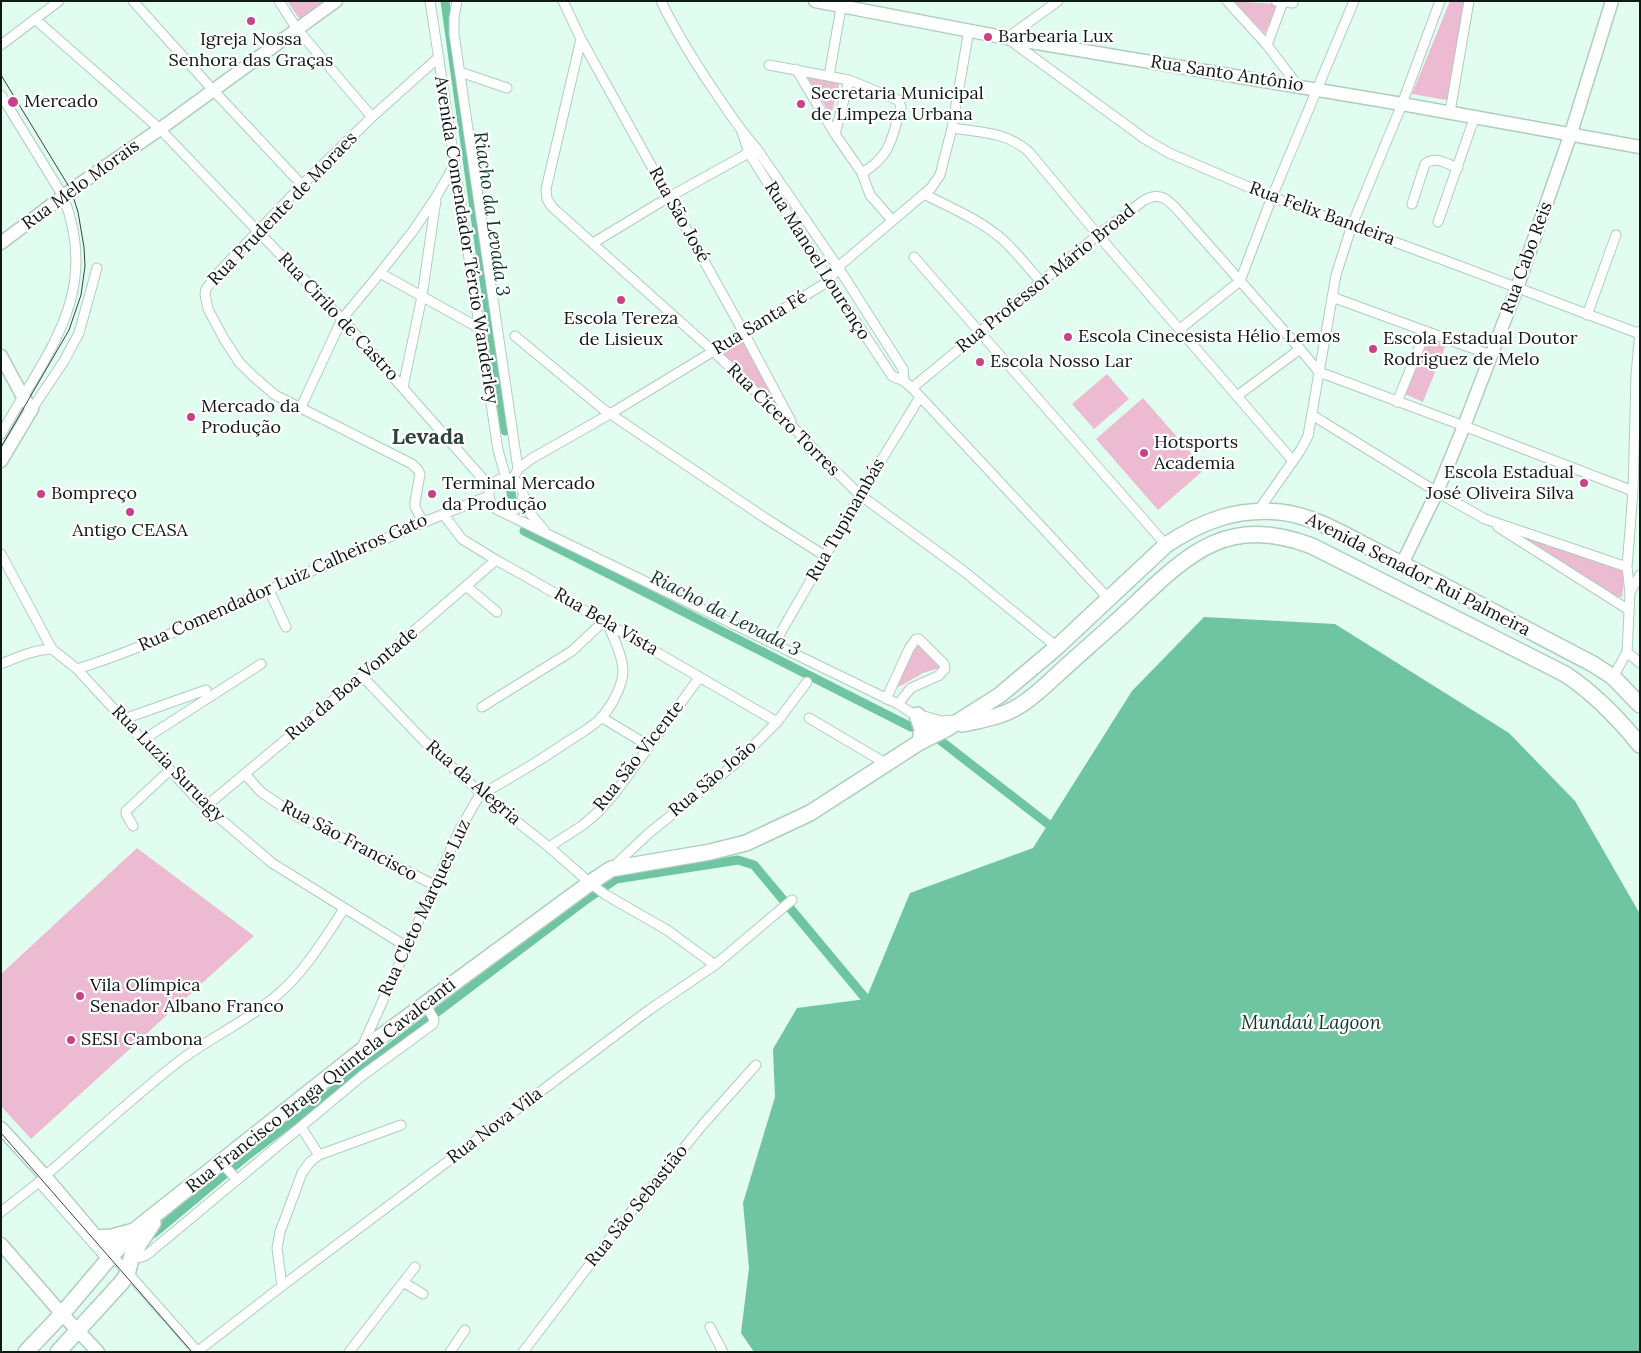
<!DOCTYPE html>
<meta charset="utf-8">
<style>
body{margin:0}
#map{position:relative;width:1641px;height:1353px;overflow:hidden;background:#e1fdf0;font-family:Lora,serif}
canvas{display:block}
.frame{position:absolute;inset:0;border:2px solid #0f1914;pointer-events:none}
</style>
<div id="map">
<canvas width="1641" height="1353"></canvas>
<div class="frame"></div>
</div>
<script>
const c = document.querySelector('canvas').getContext('2d');
c.lineJoin = 'round';
function fill(path, color) { c.fillStyle = color; c.fill(path, 'evenodd'); }
function strokePath(path, color, width, dash) { c.strokeStyle = color; c.lineWidth = width; c.lineCap = dash ? 'butt' : 'round'; c.setLineDash(dash || []); c.stroke(path); }
function label(font, color, halo, rows, align = 'center') {
  c.font = font + ' Lora,serif'; c.lineWidth = 4.5; c.setLineDash([]); c.textBaseline = 'middle'; c.strokeStyle = halo; c.fillStyle = color; for (const [text, x, y, turn = 0] of rows) {
    c.save(); c.translate(x, y); c.rotate((+turn || 0) * Math.PI / 180); c.textAlign = isNaN(turn) ? turn : align; if (halo) c.strokeText(text, 0, 0); c.fillText(text, 0, 0); c.restore();
  }
}
fill(new Path2D(`
 M 287,1 L 326,1 L 301,21 Z
 M 1232,1 L 1277,4 L 1265,34 Z
 M 1450,1 L 1468,1 L 1452,101 L 1412,94 Z
 M 802,69 L 841,78 L 831,115 Z
 M 1421,332 L 1447,342 L 1423,402 L 1400,392 Z
 M 744,337 L 784,413 L 718,353 Z
 M 1107,374 L 1129,399 L 1094,429 L 1072,404 Z
 M 1143,398 L 1205,469 L 1158,510 L 1096,439 Z
 M 1520,533 L 1625,572 L 1622,597 L 1616,596 L 1514,534 Z
 M 915,638 L 943,667 L 923,673 L 904,684 L 891,690 Z
 M 137,848 L 254,936 L 31,1139 L 1,1106 L 1,974 Z`), '#edbbd1');
fill(new Path2D(`
 M 1204,617 L 1335,624 L 1509,733 L 1575,801 L 1640,914 L 1640,1352 L 754,1352 L 741,1333 L 749,1268 L 743,1203 L 775,1097 L 773,1049 L 797,1008 L 866,999 L 910,893 L 1033,848 L 1132,691 Z`), '#6fc4a1');
strokePath(new Path2D(`
 M 445,1 L 505,431
 M 509,481 L 512,498
 M 524,531 L 911,727
 M 941,741 L 1048,824
 M 153,1234 L 244,1158 L 587,899 L 616,879 L 738,860 L 754,865 L 866,999`), '#6fc4a1', 9);
const street = new Path2D(`
 M 133,1 L 213,90 L 302,185
 M 279,1 L 297,29 L 372,117
 M 430,1 L 498,450 L 506,478
 M 457,1 L 454,18 L 454,34 L 518,469
 M 563,1 L 581,39 L 744,333 L 791,421
 M 661,1 C 676,32 694,61 713,89 C 727,110 740,130 757,149 L 838,267 L 903,369 L 904,381
 M 1058,1 L 1007,38 L 1145,139 L 1169,153 L 1272,197 L 1449,262 L 1640,334
 M 1227,1 L 1267,45 L 1298,86
 M 1276,1 L 1293,3
 M 36,20 L 160,129 L 342,319 L 491,488
 M 581,39 L 546,189 L 547,199 L 552,207 L 713,351 L 795,429 L 825,461 L 860,495 L 961,569 L 1057,647
 M 1,45 L 59,1
 M 1267,45 L 1283,2
 M 769,65 L 849,80 L 898,100 L 901,107 C 892,138 891,156 862,173
 M 796,69 L 835,134 L 862,173 L 870,195 L 892,220
 M 460,72 L 507,88
 M 829,76 L 842,2
 M 1,95 L 63,196 C 102,294 46,353 1,434
 M 1450,112 L 1469,1
 M 952,128 C 980,132 1007,132 1029,152 L 1098,235 L 1293,461
 M 742,132 L 749,153 L 829,281 L 892,376 L 904,381 L 912,388 L 1108,598
 M 835,134 L 849,80
 M 924,194 C 951,208 979,219 1002,239 C 1016,252 1029,268 1041,282
 M 1412,204 L 1425,164 C 1435,155 1447,164 1458,168
 M 1438,222 L 1475,116
 M 593,243 L 669,197 L 754,150
 M 914,257 L 1166,545
 M 380,273 L 479,328
 M 1332,297 L 1491,355
 M 1587,315 L 1616,235
 M 1180,329 L 1240,281 L 1272,197 L 1354,1
 M 515,336 L 603,409 L 765,518 L 825,556
 M 403,387 L 422,296 L 436,200
 M 912,388 L 1098,235 L 1143,201 C 1162,189 1171,203 1183,216 L 1300,349 L 1319,372 L 1464,426 L 1633,491
 M 1237,396 L 1300,349
 M 1397,402 L 1426,331
 M 301,407 L 342,319 L 380,273 L 413,231 L 436,197 L 454,166
 M 32,409 L 64,361 L 79,333 L 97,268
 M 1312,415 L 1437,492 L 1485,519 L 1627,567
 M489 495a17 17 0 1 1 34 0a17 17 0 1 1-34 0Z
 M 513,479 L 518,469 L 531,459 L 610,414 L 829,281 L 838,267 L 931,188 L 940,175 L 952,128 L 969,30
 M 524,496 L 528,511 L 544,530
 M 1258,511 L 1300,451 L 1308,436 L 1336,275 L 1352,225 L 1402,104 L 1440,1
 M 502,512 L 898,704 L 941,732
 M 443,514 L 462,539 L 496,560 L 525,576 L 777,722
 M 423,522 L 415,507 L 415,502 L 420,474 L 418,470 L 412,464 L 275,395 L 253,376 L 239,362 L 224,339 L 208,309 L 205,294 L 206,289 L 218,273 L 302,185 L 372,117 L 439,57
 M 1498,527 L 1629,610
 M 1,554 L 52,649 L 77,669 L 196,798 L 272,863 L 407,947
 M 466,586 L 497,612
 M 269,590 L 286,627
 M 1630,592 L 1640,575
 M 774,644 L 860,495 L 920,397
 M 1627,652 L 1640,663
 M 1,664 C 18,657 33,650 52,649
 M 77,669 C 132,652 183,628 235,605 C 319,568 403,529 489,496
 M 362,676 L 424,741 L 441,757 L 482,794 L 549,847 L 590,883 L 606,895 L 667,930 L 715,965
 M 1613,677 L 1627,652 L 1630,593 L 1627,567 L 1633,491 L 1636,375 L 1640,331
 M 886,699 L 909,649 L 916,639 L 919,639 L 944,664 L 945,669 L 938,676 L 911,688 L 898,704
 M 482,707 L 572,651 L 603,622
 M 924,716 L 941,721 L 956,720
 M 601,717 L 649,746
 M 809,718 L 887,764
 M 124,719 L 206,690
 M 143,740 L 261,664
 M 245,774 L 261,792 L 296,816 L 341,837 L 434,885
 M 205,807 L 362,676 L 496,560
 M 133,826 L 126,814 L 126,811 L 170,770
 M 549,847 L 583,825 L 598,812 L 615,793 L 699,678
 M 613,867 L 649,833 L 735,764 L 777,722 L 807,682
 M 362,1047 L 460,829 L 478,798 L 482,794 C 510,778 538,762 564,744 C 576,736 589,729 599,720 C 610,709 622,688 623,672 C 623,657 614,639 608,625
 M 301,1127 L 319,1155
 M 222,1163 L 237,1180
 M 45,1176 C 89,1138 132,1098 178,1062 C 209,1038 246,1022 276,996 C 304,973 324,939 344,909
 M 1,1212 L 39,1182 L 108,1260
 M 112,1255 L 198,1352
 M 132,1255 C 139,1259 142,1258 149,1253 L 363,1075 L 433,1024 L 434,1019 L 425,1004
 M 403,1282 L 423,1294
 M 282,1286 L 277,1248 L 280,1232 L 302,1173 L 310,1162 L 319,1155 L 401,1125
 M 710,1327 L 723,1352
 M 198,1351 L 282,1286 L 649,1010 L 715,965 L 792,900
 M 349,1352 L 415,1267
 M 450,1352 L 465,1330
 M 523,1352 L 613,1234 L 705,1122 L 756,1065`);
const secondary = new Path2D(`
 M 815,1 L 1007,38 L 1402,104 L 1640,147
 M 1,243 L 74,188 L 160,129 L 336,1
 M 1,356 L 23,397 L 32,409 L 1,461
 M 1402,564 L 1437,492 L 1464,426 L 1517,288 L 1571,133 L 1612,1
 M 1,1128 L 45,1176 L 112,1255
 M 1,1244 L 62,1314 L 98,1352`);
const primary = new Path2D(`
 M 917,715 L 922,729 L 920,742
 M 962,724 C 981,720 1002,717 1019,706 C 1034,697 1047,684 1060,672 C 1084,650 1109,629 1133,606 C 1191,551 1228,515 1312,546 L 1565,674 C 1594,693 1618,718 1640,745
 M 97,1238 L 112,1237 L 134,1231
 M 26,1352 L 62,1314 L 112,1255 L 134,1231 L 360,1052 L 590,883 L 611,869 L 710,852 L 746,843 L 810,813 L 920,742 L 948,728 L 1000,695 L 1057,647 L 1166,545 C 1202,521 1236,508 1280,512 C 1317,516 1351,539 1384,555 C 1454,590 1523,628 1593,664 L 1613,677 L 1640,705
 M 58,1352 L 122,1282 L 127,1275 L 132,1255 L 153,1223`);
strokePath(street, '#b0ccbf', 11);
strokePath(secondary, '#b0ccbf', 15);
strokePath(primary, '#b0ccbf', 18);
strokePath(street, '#fff', 9);
strokePath(secondary, '#fff', 12);
strokePath(primary, '#fff', 15);
strokePath(new Path2D(`
 M 1,75 L 71,190 L 78,212 L 84,247 L 85,266 L 81,295 L 69,330 L 1,447
 M 1,1133 L 192,1352`), '#37443e', 1);
for (const [x, y, r, color] of [
 [251,21,5,"#c6438a"],
 [988,37,5,"#c6438a"],
 [13,102,6,"#c6438a"],
 [801,104,5,"#c6438a"],
 [621,300,5,"#c6438a"],
 [1068,337,5,"#c6438a"],
 [1373,349,5,"#c6438a"],
 [980,362,5,"#c6438a"],
 [191,417,5,"#c6438a"],
 [1144,453,5,"#c6438a"],
 [1584,483,5,"#c6438a"],
 [41,494,5,"#c6438a"],
 [432,494,5,"#c6438a"],
 [130,512,5,"#c6438a"],
 [80,996,5,"#c6438a"],
 [71,1040,5,"#c6438a"]
]) { const dot = new Path2D(); dot.arc(x, y, r, 0, 2 * Math.PI); c.fillStyle = color; c.fill(dot); strokePath(dot, '#fff', 2); }
label('18px', '#0f1914', '#fff', [
 ["Barbearia Lux",998,37],
 ["Igreja Nossa",251,40,"center"],
 ["Senhora das Graças",251,61,"center"],
 ["Secretaria Municipal",811,94],
 ["de Limpeza Urbana",811,115],
 ["Mercado",24,102],
 ["Escola Tereza",621,319,"center"],
 ["de Lisieux",621,340,"center"],
 ["Escola Cinecesista Hélio Lemos",1078,337],
 ["Escola Estadual Doutor",1383,339],
 ["Rodriguez de Melo",1383,360],
 ["Escola Nosso Lar",990,362],
 ["Mercado da",201,407],
 ["Produção",201,428],
 ["Hotsports",1154,443],
 ["Academia",1154,464],
 ["Escola Estadual",1574,473,"right"],
 ["José Oliveira Silva",1574,494,"right"],
 ["Terminal Mercado",442,484],
 ["da Produção",442,505],
 ["Bompreço",51,494],
 ["Antigo CEASA",130,531,"center"],
 ["Vila Olímpica",90,986],
 ["Senador Albano Franco",90,1007],
 ["SESI Cambona",81,1040]
], 'left');
label('18px', '#0f1914', '#fff', [
 ["Rua Santo Antônio",1227,74,9],
 ["Rua Melo Morais",81,185,-36],
 ["Rua Prudente de Moraes",283,209,-46],
 ["Rua Felix Bandeira",1322,214,20],
 ["Rua São José",679,215,61],
 ["Avenida Comendador Tércio Wanderley",466,240,81],
 ["Rua Cabo Reis",1527,258,-70],
 ["Rua Manoel Lourenço",817,261,58],
 ["Rua Professor Mário Broad",1046,279,-39],
 ["Rua Cirilo de Castro",338,317,47],
 ["Rua Santa Fé",760,323,-31],
 ["Rua Cícero Torres",783,420,45],
 ["Rua Tupinambás",846,520,-60],
 ["Avenida Senador Rui Palmeira",1418,575,27],
 ["Rua Comendador Luiz Calheiros Gato",283,583,-24],
 ["Rua Bela Vista",606,622,30],
 ["Rua da Boa Vontade",352,684,-40],
 ["Rua São Vicente",639,756,-52],
 ["Rua Luzia Suruagy",168,764,46],
 ["Rua São João",713,779,-40],
 ["Rua da Alegria",473,783,41],
 ["Rua São Francisco",349,841,28],
 ["Rua Cleto Marques Luz",425,908,-65],
 ["Rua Francisco Braga Quintela Cavalcanti",321,1086,-38],
 ["Rua Nova Vila",495,1126,-37],
 ["Rua São Sebastião",637,1206,-51]
]);
label('italic 19px', '#103728', '#fff', [
 ["Riacho da Levada 3",491,214,82],
 ["Riacho da Levada 3",725,614,27],
 ["Mundaú Lagoon",1311,1024]
]);
label('bold 22px', '#2c443a', '#fff', [
 ["Levada",428,438]
]);
</script>
